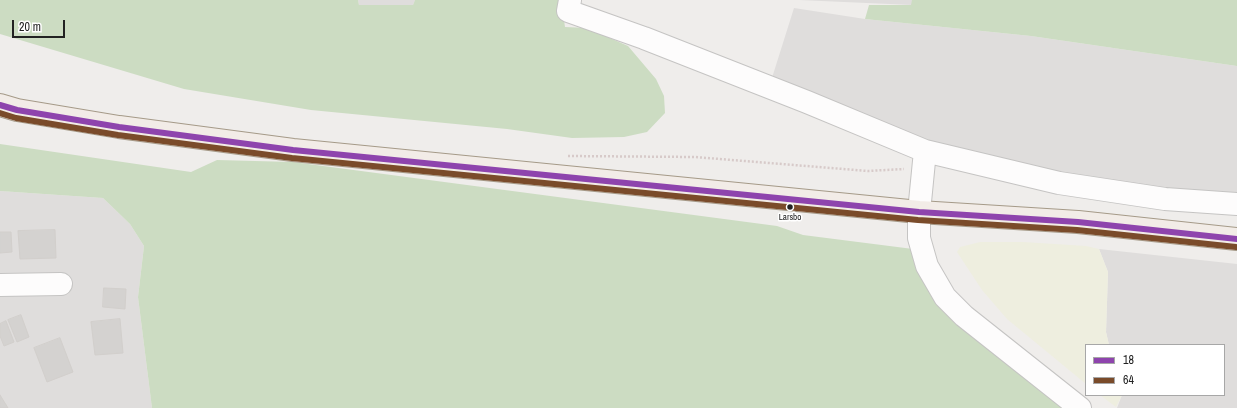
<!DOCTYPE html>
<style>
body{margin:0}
#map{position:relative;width:1237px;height:408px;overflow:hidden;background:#efedeb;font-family:"Archivo Narrow",sans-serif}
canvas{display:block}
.legend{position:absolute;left:1085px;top:344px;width:140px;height:52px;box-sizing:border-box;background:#fff;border:1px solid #a7a7a7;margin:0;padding:5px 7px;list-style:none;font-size:12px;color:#222}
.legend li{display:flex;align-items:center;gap:8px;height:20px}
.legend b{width:20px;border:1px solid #a7a7a7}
.scale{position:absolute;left:12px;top:20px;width:53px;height:18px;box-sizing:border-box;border:2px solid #222;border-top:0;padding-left:5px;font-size:12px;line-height:14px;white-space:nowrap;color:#222;-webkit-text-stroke:3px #fff;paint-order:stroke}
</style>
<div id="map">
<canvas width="1237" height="408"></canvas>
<ul class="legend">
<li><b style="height:5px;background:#8e44ad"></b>18</li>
<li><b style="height:5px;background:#7a4b2a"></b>64</li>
</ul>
<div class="scale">20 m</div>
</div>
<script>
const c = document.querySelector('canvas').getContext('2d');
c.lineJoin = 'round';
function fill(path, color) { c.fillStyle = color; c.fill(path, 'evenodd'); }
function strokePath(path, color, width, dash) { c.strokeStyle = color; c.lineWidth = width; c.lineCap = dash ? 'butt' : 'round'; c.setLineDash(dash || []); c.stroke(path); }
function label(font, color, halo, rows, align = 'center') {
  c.font = font + ' "Archivo Narrow",sans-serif'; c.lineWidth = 3; c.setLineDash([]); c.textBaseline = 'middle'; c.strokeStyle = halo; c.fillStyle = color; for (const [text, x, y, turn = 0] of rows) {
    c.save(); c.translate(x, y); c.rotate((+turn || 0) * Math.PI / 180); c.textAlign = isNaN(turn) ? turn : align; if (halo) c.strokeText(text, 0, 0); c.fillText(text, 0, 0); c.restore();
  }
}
fill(new Path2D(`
 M 358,0 L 415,0 L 413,5 L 359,5 Z
 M 799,0 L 912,0 L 912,5 Z
 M 794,8 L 865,19 L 1031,36 L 1237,66 L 1237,198 L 1160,193 L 928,146 L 771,81 Z
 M 0,191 L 103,198 L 130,224 L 144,246 L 138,297 L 152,408 L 0,408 Z
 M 1099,249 L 1237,264 L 1237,408 L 1117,408 L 1122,395 L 1224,395 L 1224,345 L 1109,345 L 1106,332 L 1108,272 Z`), '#dfdddc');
fill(new Path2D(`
 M 980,242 L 1023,242 L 1086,246 L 1099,249 L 1108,272 L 1106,332 L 1109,345 L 1086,345 L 1086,384 L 1007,319 L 982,290 L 957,252 L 960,247 Z
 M 1100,395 L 1122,395 L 1116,407 Z`), '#eeeedf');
fill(new Path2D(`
 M 0,0 L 358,0 L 359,5 L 413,5 L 415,0 L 561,0 L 565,27 L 587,28 L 628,46 L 656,79 L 664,96 L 665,113 L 647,132 L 624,137 L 572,138 L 507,129 L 311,110 L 184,89 L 0,34 Z
 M 912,0 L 1237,0 L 1237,66 L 1031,36 L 865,19 L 869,5 L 911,5 Z
 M 0,144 L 191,172 L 217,160 L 293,162 L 777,226 L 803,235 L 913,249 L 924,269 L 1067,408 L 152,408 L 138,297 L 144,246 L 130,224 L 103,198 L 0,191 Z`), '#ccdcc2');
const building = new Path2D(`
 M 55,230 L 56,258 L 20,259 L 18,231 Z
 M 0,232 L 11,232 L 12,252 L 0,253 Z
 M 104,288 L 126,289 L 125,309 L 103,307 Z
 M 21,315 L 29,337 L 17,342 L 8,320 Z
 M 120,319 L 123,353 L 95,355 L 91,322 Z
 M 6,321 L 14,342 L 4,346 L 0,336 L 0,324 Z
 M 60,338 L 73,372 L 47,382 L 34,348 Z
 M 0,395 L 8,408 L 0,408 Z`);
fill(building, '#d4d2d0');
strokePath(building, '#d2cfcc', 1);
const minor = new Path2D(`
 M 570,0 L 568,11 L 644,38 L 807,102 L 925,151 L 1059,183 L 1165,199 L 1237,204
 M 925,151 L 919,212 L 919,238 L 927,266 L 945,297 L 964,316 L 1080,408
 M 0,285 L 61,284`);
const major = new Path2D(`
 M 0,105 L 17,110 L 119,127 L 293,150 L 919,212 L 1078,222 L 1237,239`);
strokePath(minor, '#c5c4c3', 24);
strokePath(major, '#a59a88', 24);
strokePath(new Path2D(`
 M 568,156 L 695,157 L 868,171 L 904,169`), '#d7cac9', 2.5, [2, 2]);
strokePath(minor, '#fdfcfc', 22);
strokePath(major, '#f2ece7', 22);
strokePath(new Path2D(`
 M 0,105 L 17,110 L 119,127 L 293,150 L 919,212 L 1078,222 L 1237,239`), '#8e44ad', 6);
strokePath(new Path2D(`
 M 0,113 L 16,118 L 118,135 L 292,158 L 918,220 L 1077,230 L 1236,247`), '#7a4b2a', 6);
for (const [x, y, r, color] of [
 [790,207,3.5,"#222"]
]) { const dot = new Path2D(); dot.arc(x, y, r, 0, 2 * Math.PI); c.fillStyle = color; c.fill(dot); strokePath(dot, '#fff', 1.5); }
label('9px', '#222', '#fff', [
 ["Larsbo",790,218]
]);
</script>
